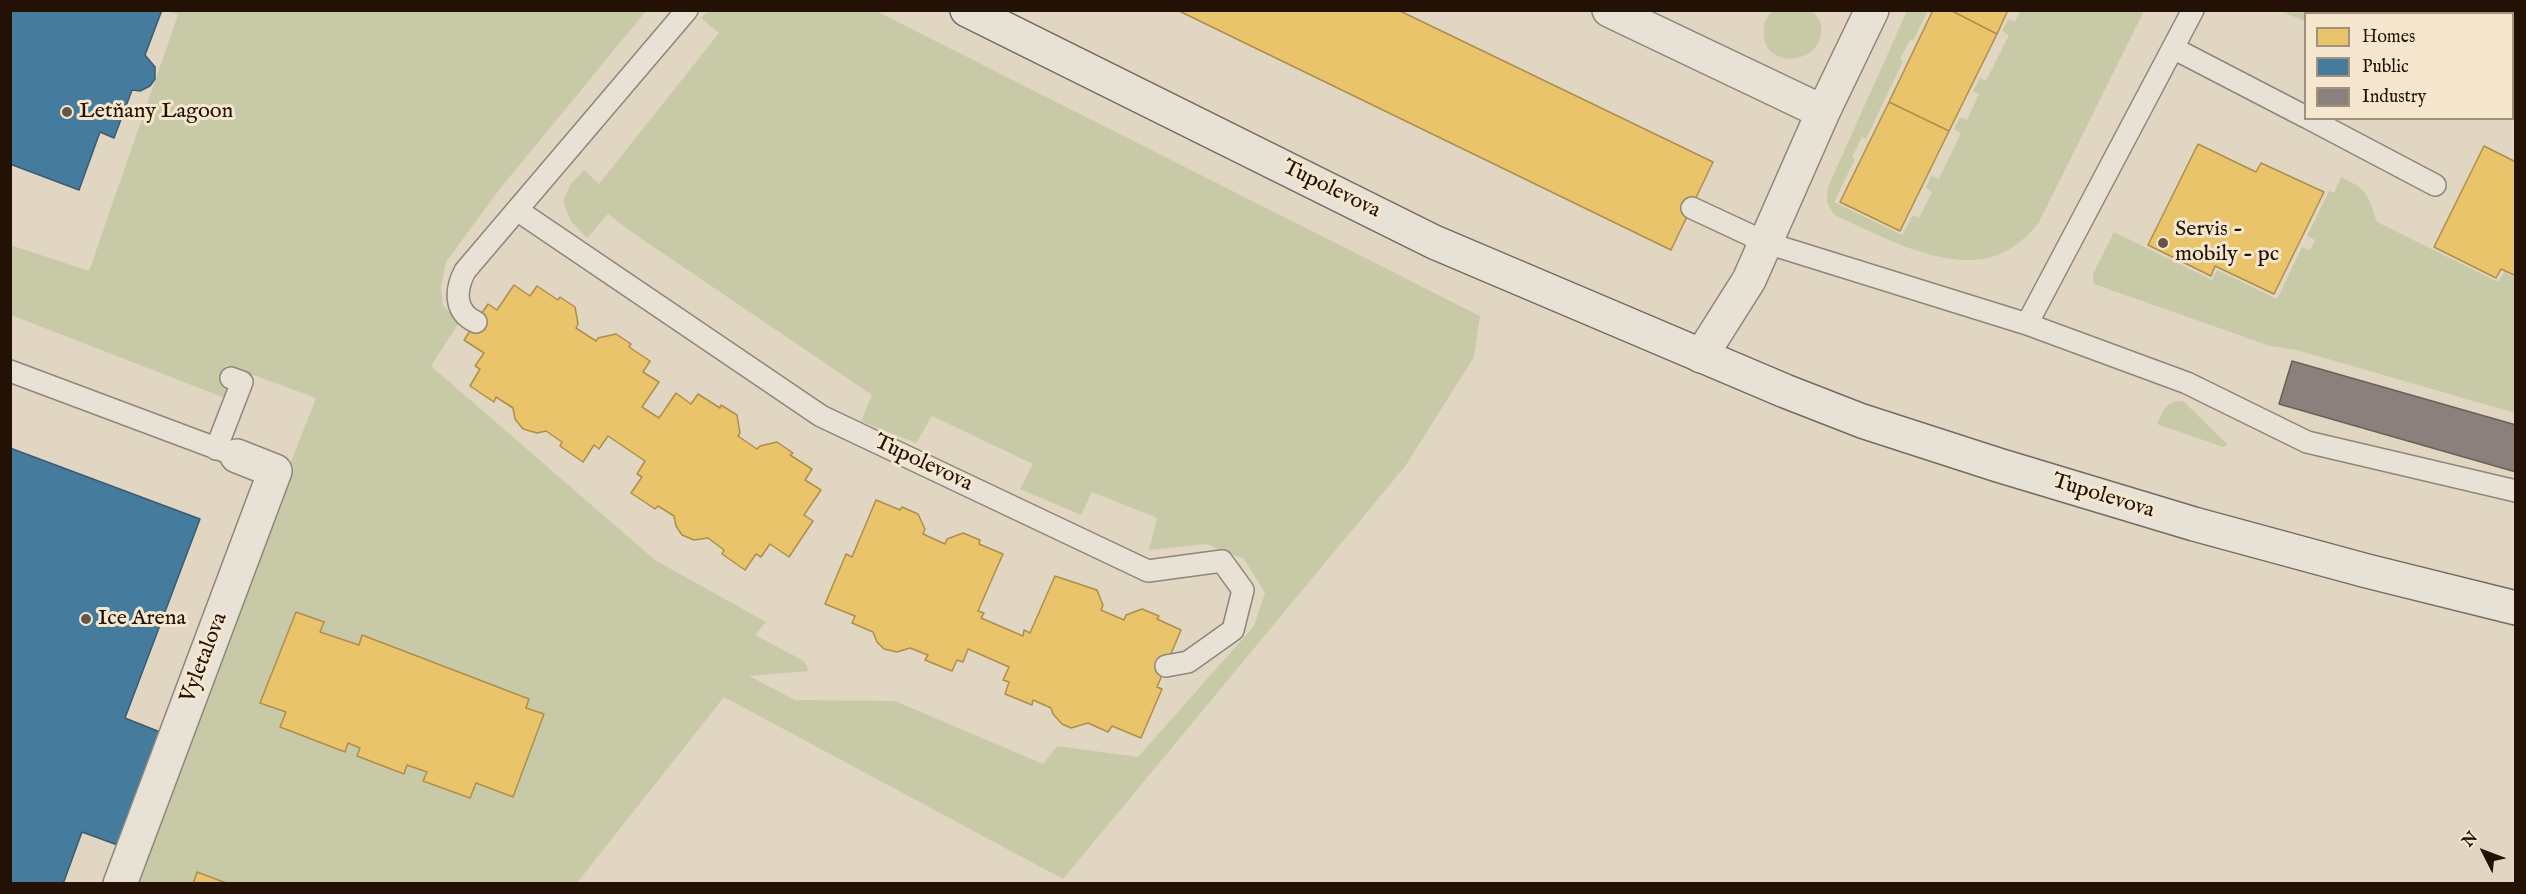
<!DOCTYPE html>
<meta charset="utf-8">
<style>
body{margin:0}
#map{position:relative;width:2526px;height:894px;overflow:hidden;background:#e1d6c1;font-family:"IM FELL English",serif}
canvas{display:block}
.frame{position:absolute;inset:0;border:12px solid #241106;pointer-events:none}
.legend{position:absolute;left:2304px;top:12px;width:210px;height:108px;box-sizing:border-box;background:#f4e7ce;border:2px solid #a1917e;margin:0;padding:8px 10px;list-style:none;font-size:18px;color:#241106}
.legend li{display:flex;align-items:center;gap:12px;height:30px}
.legend b{width:30px;border:2px solid #a1917e}
.north{position:absolute;left:2454px;top:822px;width:60px;height:60px;-webkit-text-stroke:4px #f4e7ce;paint-order:stroke;rotate:312deg;font-size:16px;font-weight:700;line-height:24px;text-align:center;color:#241106}
.north::after{content:'';display:block;margin:auto;width:21px;height:27px;background:#241106;clip-path:polygon(50% 0,100% 100%,50% 72%,0 100%)}
</style>
<div id="map">
<canvas width="2526" height="894"></canvas>
<div class="frame"></div>
<ul class="legend">
<li><b style="height:16px;background:#e9c46a"></b>Homes</li>
<li><b style="height:16px;background:#457b9d"></b>Public</li>
<li><b style="height:16px;background:#8a817c"></b>Industry</li>
</ul>
<div class="north">N</div>
</div>
<script>
const c = document.querySelector('canvas').getContext('2d');
c.lineJoin = 'round';
function fill(path, color) { c.fillStyle = color; c.fill(path, 'evenodd'); }
function strokePath(path, color, width, dash) { c.strokeStyle = color; c.lineWidth = width; c.lineCap = dash ? 'butt' : 'round'; c.setLineDash(dash || []); c.stroke(path); }
function label(font, color, halo, rows, align = 'center') {
  c.font = font + ' "IM FELL English",serif'; c.lineWidth = 6; c.setLineDash([]); c.textBaseline = 'middle'; c.strokeStyle = halo; c.fillStyle = color; for (const [text, x, y, turn = 0] of rows) {
    c.save(); c.translate(x, y); c.rotate((+turn || 0) * Math.PI / 180); c.textAlign = isNaN(turn) ? turn : align; if (halo) c.strokeText(text, 0, 0); c.fillText(text, 0, 0); c.restore();
  }
}
fill(new Path2D(`
 M 709,10 L 876,11 L 1480,316 L 1474,357 L 1406,465 L 1063,879 L 724,697 L 577,883 L 138,884 L 272,526 L 285,477 L 316,398 L 226,365 L 220,380 L 231,385 L 225,398 L 11,315 L 10,245 L 89,271 L 178,15 L 169,11 L 646,11 L 499,190 L 446,262 L 441,287 L 443,306 L 460,321 L 431,366 L 655,560 L 766,622 L 755,635 L 804,661 L 809,671 L 749,676 L 795,700 L 895,701 L 1043,764 L 1057,746 L 1138,757 L 1254,626 L 1265,593 L 1244,559 L 1206,544 L 1149,550 L 1157,518 L 1092,492 L 1081,515 L 1020,489 L 1033,464 L 932,416 L 916,443 L 861,421 L 872,395 L 636,235 L 608,214 L 587,238 L 571,221 L 563,201 L 570,185 L 584,170 L 599,184 L 719,33 L 701,18 Z
 M 1774,10 L 1811,11 C 1819,16 1823,25 1821,34 C 1817,65 1765,68 1764,35 C 1763,25 1766,16 1774,10 Z
 M 2444,10 L 2450,13 L 2306,14 L 2305,21 L 2280,11 Z
 M 1907,11 L 1928,11 L 1913,41 L 1910,40 L 1900,59 L 1903,61 L 1866,139 L 1862,137 L 1852,157 L 1855,159 L 1834,202 L 1902,235 L 1913,215 L 1919,218 L 1932,192 L 1926,188 L 1931,176 L 1939,179 L 1961,133 L 1954,129 L 1960,117 L 1967,120 L 1979,94 L 1973,91 L 1980,78 L 1986,81 L 2009,35 L 2002,31 L 2008,19 L 2015,22 L 2020,11 L 2144,11 L 2038,224 C 2032,230 2027,236 2021,241 C 1968,287 1887,238 1834,215 L 1827,202 L 1828,187 Z
 M 2341,177 C 2369,191 2367,193 2377,222 L 2498,282 L 2504,272 L 2515,278 L 2515,413 L 2297,350 L 2270,346 L 2094,284 L 2093,274 L 2114,232 L 2212,280 L 2217,270 L 2277,299 L 2302,247 L 2310,250 L 2315,240 L 2307,236 L 2329,191 L 2334,193 Z
 M 2179,401 L 2184,402 L 2228,445 L 2223,447 L 2157,424 C 2162,412 2165,403 2179,401 Z`), '#c8caa7');
const homes = new Path2D(`
 M 1177,10 L 1398,10 L 1713,162 L 1671,250 Z
 M 1933,10 L 1950,10 L 1997,34 L 1949,131 L 1889,102 Z
 M 1950,10 L 2008,10 L 1997,34 Z
 M 1889,102 L 1949,131 L 1900,231 L 1840,202 Z
 M 2198,144 L 2256,172 L 2261,163 L 2324,192 L 2274,294 L 2215,266 L 2211,276 L 2148,245 Z
 M 2484,146 L 2516,162 L 2516,276 L 2501,269 L 2496,278 L 2434,247 Z
 M 514,285 L 530,296 L 537,286 L 558,300 L 560,297 L 575,307 L 578,324 L 576,328 L 596,341 L 598,338 L 616,334 L 631,344 L 629,347 L 650,361 L 643,372 L 659,382 L 642,407 L 659,418 L 676,393 L 691,404 L 698,394 L 720,408 L 721,405 L 737,415 L 740,433 L 738,436 L 757,449 L 760,446 L 777,442 L 793,453 L 790,455 L 812,469 L 805,480 L 821,490 L 804,515 L 813,521 L 789,557 L 770,544 L 761,557 L 756,554 L 745,570 L 722,554 L 724,550 L 708,538 L 694,540 L 682,535 L 676,526 L 674,516 L 658,506 L 655,509 L 631,493 L 642,477 L 637,474 L 645,461 L 608,436 L 599,449 L 594,445 L 583,462 L 560,446 L 562,442 L 546,431 L 537,433 L 523,429 L 515,419 L 513,408 L 496,397 L 494,402 L 470,386 L 480,369 L 475,366 L 484,353 L 464,340 L 488,304 L 497,310 Z
 M 876,500 L 900,510 L 902,507 L 918,514 L 925,529 L 923,534 L 945,544 L 947,539 L 963,533 L 980,540 L 979,544 L 1003,554 L 978,611 L 984,613 L 981,618 L 1023,636 L 1024,630 L 1030,633 L 1055,576 L 1097,590 L 1103,605 L 1101,610 L 1124,620 L 1126,615 L 1142,609 L 1159,616 L 1157,619 L 1181,630 L 1157,687 L 1162,689 L 1141,738 L 1112,726 L 1108,732 L 1088,723 L 1071,728 L 1062,724 L 1053,714 L 1051,708 L 1033,700 L 1032,705 L 1005,694 L 1009,682 L 1003,680 L 1009,667 L 968,649 L 963,662 L 957,660 L 952,671 L 925,660 L 928,655 L 910,648 L 897,652 L 884,649 L 877,642 L 873,632 L 852,623 L 855,616 L 825,604 L 846,554 L 852,557 Z
 M 296,612 L 324,622 L 320,632 L 359,645 L 362,635 L 529,699 L 526,708 L 544,714 L 513,797 L 476,783 L 470,798 L 423,781 L 427,772 L 407,765 L 404,774 L 357,756 L 360,748 L 348,743 L 345,752 L 280,727 L 286,712 L 260,703 Z
 M 197,872 L 229,884 L 193,884 Z`);
fill(homes, '#e9c46a');
strokePath(homes, '#ae8e4c', 1.5);
const public = new Path2D(`
 M 10,10 L 162,10 L 145,55 L 155,67 L 155,79 L 150,86 L 140,91 L 132,90 L 114,138 L 100,132 L 79,190 L 10,164 Z
 M 2444,10 L 2516,10 L 2516,40 L 2512,43 L 2512,14 L 2450,14 Z
 M 10,448 L 200,519 L 125,718 L 165,734 L 123,847 L 82,832 L 63,884 L 10,884 Z`);
fill(public, '#457b9d');
strokePath(public, '#3b5b70', 1.5);
const industry = new Path2D(`
 M 2292,361 L 2516,425 L 2516,472 L 2279,404 Z`);
fill(industry, '#8a817c');
strokePath(industry, '#6b5f59', 1.5);
const service = new Path2D(`
 M 2173,48 L 2306,117
 M 2308,118 L 2435,185
 M 1692,208 L 1767,243 L 2027,324 L 2187,383 L 2307,442 L 2516,491
 M 517,210 L 821,416 L 1148,571 L 1222,561 L 1243,590 L 1233,630 L 1188,662 L 1166,666
 M 476,322 C 454,312 455,290 465,271 L 687,10
 M 2027,324 L 2193,10
 M 10,371 L 237,456
 M 216,449 L 242,382 L 231,378`);
const minor = new Path2D(`
 M 1609,10 L 1823,112 L 1749,280 L 1701,356
 M 1823,112 L 1872,10
 M 120,884 L 275,471 L 237,456`);
const secondary = new Path2D(`
 M 967,10 L 1434,242 L 1785,391 L 1862,421 L 1998,465 L 2194,524 L 2367,571 L 2516,608`);
strokePath(service, '#8e8679', 24);
strokePath(minor, '#8e8679', 36);
strokePath(secondary, '#746b60', 36);
strokePath(service, '#e7e1d6', 21);
strokePath(minor, '#e7e1d6', 33);
strokePath(secondary, '#e7e1d6', 33);
for (const [x, y, r, color] of [
 [67,112,6,"#665647"],
 [2163,243,6,"#665647"],
 [86,619,6,"#665647"]
]) { const dot = new Path2D(); dot.arc(x, y, r, 0, 2 * Math.PI); c.fillStyle = color; c.fill(dot); strokePath(dot, '#f4e7ce', 2); }
label('22px', '#241106', '#f4e7ce', [
 ["Letňany Lagoon",79,112],
 ["Servis -",2175,230],
 ["mobily - pc",2175,255],
 ["Ice Arena",98,619]
], 'left');
label('22px', '#241106', '#f4e7ce', [
 ["Tupolevova",1331,190,26],
 ["Tupolevova",923,464,25],
 ["Tupolevova",2103,497,17],
 ["Vyletalova",205,658,-69]
]);
</script>
